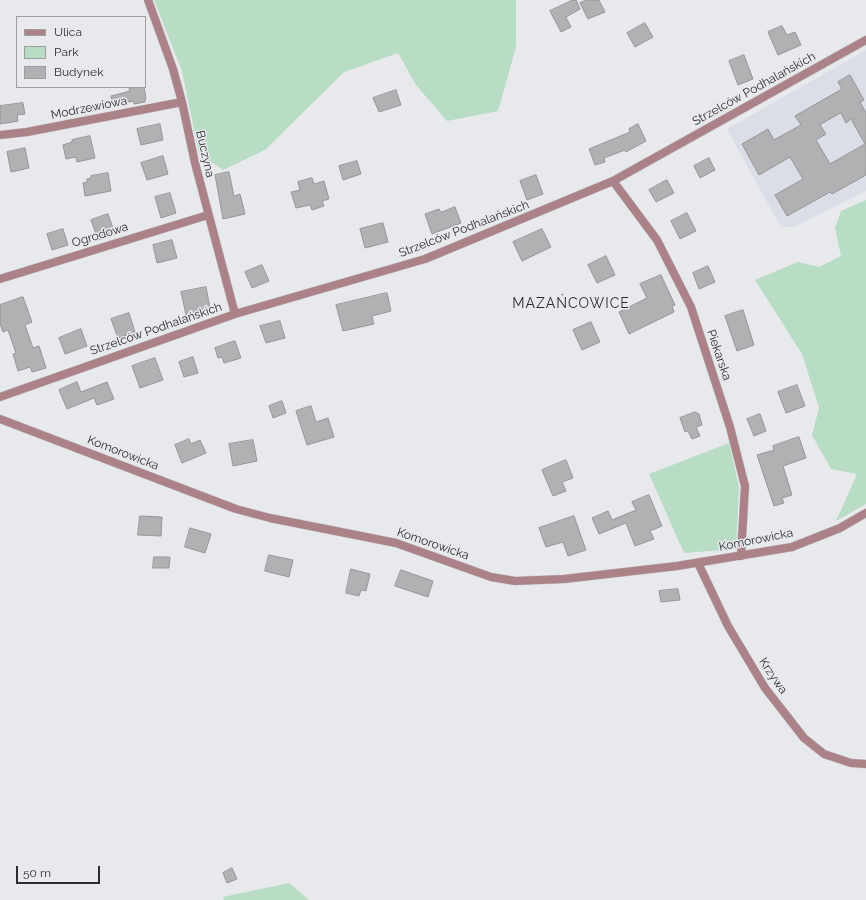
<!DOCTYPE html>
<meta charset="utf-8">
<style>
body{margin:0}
#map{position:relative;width:866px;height:900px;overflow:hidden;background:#e8e9ec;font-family:Raleway,sans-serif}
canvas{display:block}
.legend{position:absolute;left:16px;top:16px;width:130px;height:72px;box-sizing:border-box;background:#e8e9ec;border:1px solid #9d9ea0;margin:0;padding:5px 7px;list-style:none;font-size:12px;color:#2c2d2e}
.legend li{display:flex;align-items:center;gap:8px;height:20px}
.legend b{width:20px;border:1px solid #9d9ea0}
.scale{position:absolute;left:16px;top:866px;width:84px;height:18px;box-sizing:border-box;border:2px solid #2c2d2e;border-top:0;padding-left:5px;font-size:12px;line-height:14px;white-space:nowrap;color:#2c2d2e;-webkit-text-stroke:3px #e8e9ec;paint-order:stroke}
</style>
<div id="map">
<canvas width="866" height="900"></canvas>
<ul class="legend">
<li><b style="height:5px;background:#ab8288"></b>Ulica</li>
<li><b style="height:11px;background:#b9dcc4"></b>Park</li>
<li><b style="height:11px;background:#b1b1b4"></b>Budynek</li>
</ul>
<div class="scale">50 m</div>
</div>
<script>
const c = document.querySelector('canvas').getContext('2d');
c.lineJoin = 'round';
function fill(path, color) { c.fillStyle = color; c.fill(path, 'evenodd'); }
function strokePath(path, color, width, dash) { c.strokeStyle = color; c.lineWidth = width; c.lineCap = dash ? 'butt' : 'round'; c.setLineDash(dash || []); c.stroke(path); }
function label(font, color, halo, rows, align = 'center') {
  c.font = font + ' Raleway,sans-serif'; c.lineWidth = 3; c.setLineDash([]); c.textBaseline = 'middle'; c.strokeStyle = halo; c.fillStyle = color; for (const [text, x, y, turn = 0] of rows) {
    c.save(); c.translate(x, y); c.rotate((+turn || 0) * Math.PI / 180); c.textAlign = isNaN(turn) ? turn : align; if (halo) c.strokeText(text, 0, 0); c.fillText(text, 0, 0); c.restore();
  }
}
fill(new Path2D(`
 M 866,50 L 866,191 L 794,227 L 785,227 L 778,222 L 727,129 Z`), '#dbdde7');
fill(new Path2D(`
 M 154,0 L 516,0 L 516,47 L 498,111 L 447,121 L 416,85 L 398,53 L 344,72 L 265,150 L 223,170 L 199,154 L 182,71 Z
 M 866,200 L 866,504 L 836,521 L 857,474 L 831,469 L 812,435 L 819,408 L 802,354 L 755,280 L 798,262 L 819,267 L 841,256 L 835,228 L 841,211 Z
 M 729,443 L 739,487 L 736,549 L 684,553 L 649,474 Z
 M 289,883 L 309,900 L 224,900 L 223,897 Z`), '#b9dcc4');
const building = new Path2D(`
 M 573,0 L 576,0 L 580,9 L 566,17 L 571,27 L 561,32 L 550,11 Z
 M 587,0 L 599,0 L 605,12 L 588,19 L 580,3 Z
 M 645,23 L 653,37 L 635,47 L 627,33 Z
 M 782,26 L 787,35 L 795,32 L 801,45 L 778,55 L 768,32 Z
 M 744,55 L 753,79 L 738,85 L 729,61 Z
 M 850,75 L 864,100 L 860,102 L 866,113 L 866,175 L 832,194 L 830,192 L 787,216 L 775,195 L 803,179 L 790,157 L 759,175 L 742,144 L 768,129 L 774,140 L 801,125 L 795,116 L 842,89 L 838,82 ZM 841,113 L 846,123 L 851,119 L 865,144 L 830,164 L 816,140 L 826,134 L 820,125 Z
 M 139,87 L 144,87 L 146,99 L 145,100 L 145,102 L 134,104 L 134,102 L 132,101 L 113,106 L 111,96 L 130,91 L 129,89 Z
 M 396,90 L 401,105 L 379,112 L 373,98 Z
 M 23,103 L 25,114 L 17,115 L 18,121 L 0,124 L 0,106 Z
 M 160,124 L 163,140 L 141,145 L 137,129 Z
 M 638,124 L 646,141 L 626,152 L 625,150 L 604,158 L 605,162 L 595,165 L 589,149 L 630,132 L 629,129 Z
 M 90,136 L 95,158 L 77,162 L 76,157 L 66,159 L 63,145 L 72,142 L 72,140 Z
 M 25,148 L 29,168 L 11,172 L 7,152 Z
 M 163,156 L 168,174 L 147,180 L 141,163 Z
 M 709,158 L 715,170 L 700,178 L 694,166 Z
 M 357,161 L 361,174 L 343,180 L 339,166 Z
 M 229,172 L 234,196 L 240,194 L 245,214 L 223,219 L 215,175 Z
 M 108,173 L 111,191 L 85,196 L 83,183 L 87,182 L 87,179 L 91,178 L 91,176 Z
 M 536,175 L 543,194 L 527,200 L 520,181 Z
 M 312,178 L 314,184 L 324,181 L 329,199 L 322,201 L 324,206 L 312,210 L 310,205 L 296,208 L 291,192 L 300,190 L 298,182 Z
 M 667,180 L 674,193 L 656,202 L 649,190 Z
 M 170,193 L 176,213 L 161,218 L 155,197 Z
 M 455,207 L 461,223 L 432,234 L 425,214 L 439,209 L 441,212 Z
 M 687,213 L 696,231 L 680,239 L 671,221 Z
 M 108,214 L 115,234 L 98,240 L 91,220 Z
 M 383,223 L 388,242 L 365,248 L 360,229 Z
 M 63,229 L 68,245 L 52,250 L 47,234 Z
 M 542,229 L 551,247 L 522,261 L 513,242 Z
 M 172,240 L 177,258 L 157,263 L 153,245 Z
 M 606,256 L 615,275 L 597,283 L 588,265 Z
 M 262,265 L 269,281 L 252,288 L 245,272 Z
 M 708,266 L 715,282 L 699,289 L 693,273 Z
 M 661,275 L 675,305 L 672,306 L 674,312 L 629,334 L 619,312 L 647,298 L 640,284 Z
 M 206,287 L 210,308 L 201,310 L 201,312 L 186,315 L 181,292 Z
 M 387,293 L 391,311 L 372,316 L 374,324 L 343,331 L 336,305 Z
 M 23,297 L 32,322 L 25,325 L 33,348 L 39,346 L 46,368 L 32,372 L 30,367 L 18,371 L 13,354 L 16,353 L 8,330 L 3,332 L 0,324 L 0,305 Z
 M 743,310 L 754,345 L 737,351 L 725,316 Z
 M 129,313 L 135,332 L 118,338 L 111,319 Z
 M 280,321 L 285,338 L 266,343 L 260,326 Z
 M 591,322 L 600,342 L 582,350 L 573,330 Z
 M 81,329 L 87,346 L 65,354 L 59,338 Z
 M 235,341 L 241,358 L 224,363 L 222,357 L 218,358 L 215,348 Z
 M 193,357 L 198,373 L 184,377 L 179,362 Z
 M 155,358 L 163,380 L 140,388 L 132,366 Z
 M 77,382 L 81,392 L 107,382 L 114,399 L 97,405 L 94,398 L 67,409 L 59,390 Z
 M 797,385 L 805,406 L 786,413 L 778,392 Z
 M 282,401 L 286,413 L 273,418 L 269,406 Z
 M 311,406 L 316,422 L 328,418 L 334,437 L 307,445 L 296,411 Z
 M 695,412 L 699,414 L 702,425 L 696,427 L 700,436 L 692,439 L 688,431 L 685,432 L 680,418 Z
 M 760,414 L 766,431 L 754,436 L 747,419 Z
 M 799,437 L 806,458 L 783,466 L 792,495 L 782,498 L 784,503 L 774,506 L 757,455 L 774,450 L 773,446 Z
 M 189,439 L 191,444 L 200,440 L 206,453 L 182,463 L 175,445 Z
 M 253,440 L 257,461 L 233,466 L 229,444 Z
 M 566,460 L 573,478 L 562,482 L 566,491 L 553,496 L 542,470 Z
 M 649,495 L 662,526 L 650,531 L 654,539 L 635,546 L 626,523 L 599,534 L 592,518 L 608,511 L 612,520 L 636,510 L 632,502 Z
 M 140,516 L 162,517 L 161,536 L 138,535 Z
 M 574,516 L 586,550 L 568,556 L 563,542 L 546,547 L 539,528 Z
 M 190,528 L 211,534 L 205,553 L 185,547 Z
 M 269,555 L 293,560 L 289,577 L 265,571 Z
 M 154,557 L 170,557 L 169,568 L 153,568 Z
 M 351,569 L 370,574 L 366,591 L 361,590 L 359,596 L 346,593 Z
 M 401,570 L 433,581 L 428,597 L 395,586 Z
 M 678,589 L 680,600 L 661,602 L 659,591 Z
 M 232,868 L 237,879 L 227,883 L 223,873 Z`);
fill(building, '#b1b1b4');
strokePath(building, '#959698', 1);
const minor = new Path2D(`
 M 148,0 L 173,69 L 182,102 L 195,163 L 235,314
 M 0,135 L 27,132 L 182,102
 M 613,181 L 657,240 L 691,307 L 730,427 L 745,486 L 741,556
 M 0,279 L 208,215
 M 0,397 L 235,314 L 425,259 L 613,181 L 866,40
 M 698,563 L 728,626 L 765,688 L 804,738 L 824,754 L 851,763 L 866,764`);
const tertiary = new Path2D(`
 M 0,419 L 236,509 L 270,518 L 396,543 L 491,577 L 515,581 L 564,579 L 677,566 L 792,547 L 840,528 L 866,513`);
strokePath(minor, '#c6c7ca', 9);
strokePath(tertiary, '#c6c7ca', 9);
strokePath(minor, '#ab8288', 8);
strokePath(tertiary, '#ab8288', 8);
label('12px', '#2c2d2e', '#e8e9ec', [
 ["Strzelców Podhalańskich",754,89,-29],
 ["Modrzewiowa",89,108,-11],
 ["Buczyna",205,154,77],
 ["Strzelców Podhalańskich",464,229,-21],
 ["Ogrodowa",100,235,-17],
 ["Strzelców Podhalańskich",156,329,-19],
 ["Piekarska",719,355,71],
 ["Komorowicka",123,453,21],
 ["Komorowicka",756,540,-11],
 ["Komorowicka",433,544,19],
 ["Krzywa",773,676,56]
]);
c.letterSpacing = '1px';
label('14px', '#2c2d2e', '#e8e9ec', [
 ["MAZAŃCOWICE",571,304]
]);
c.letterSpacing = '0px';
</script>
